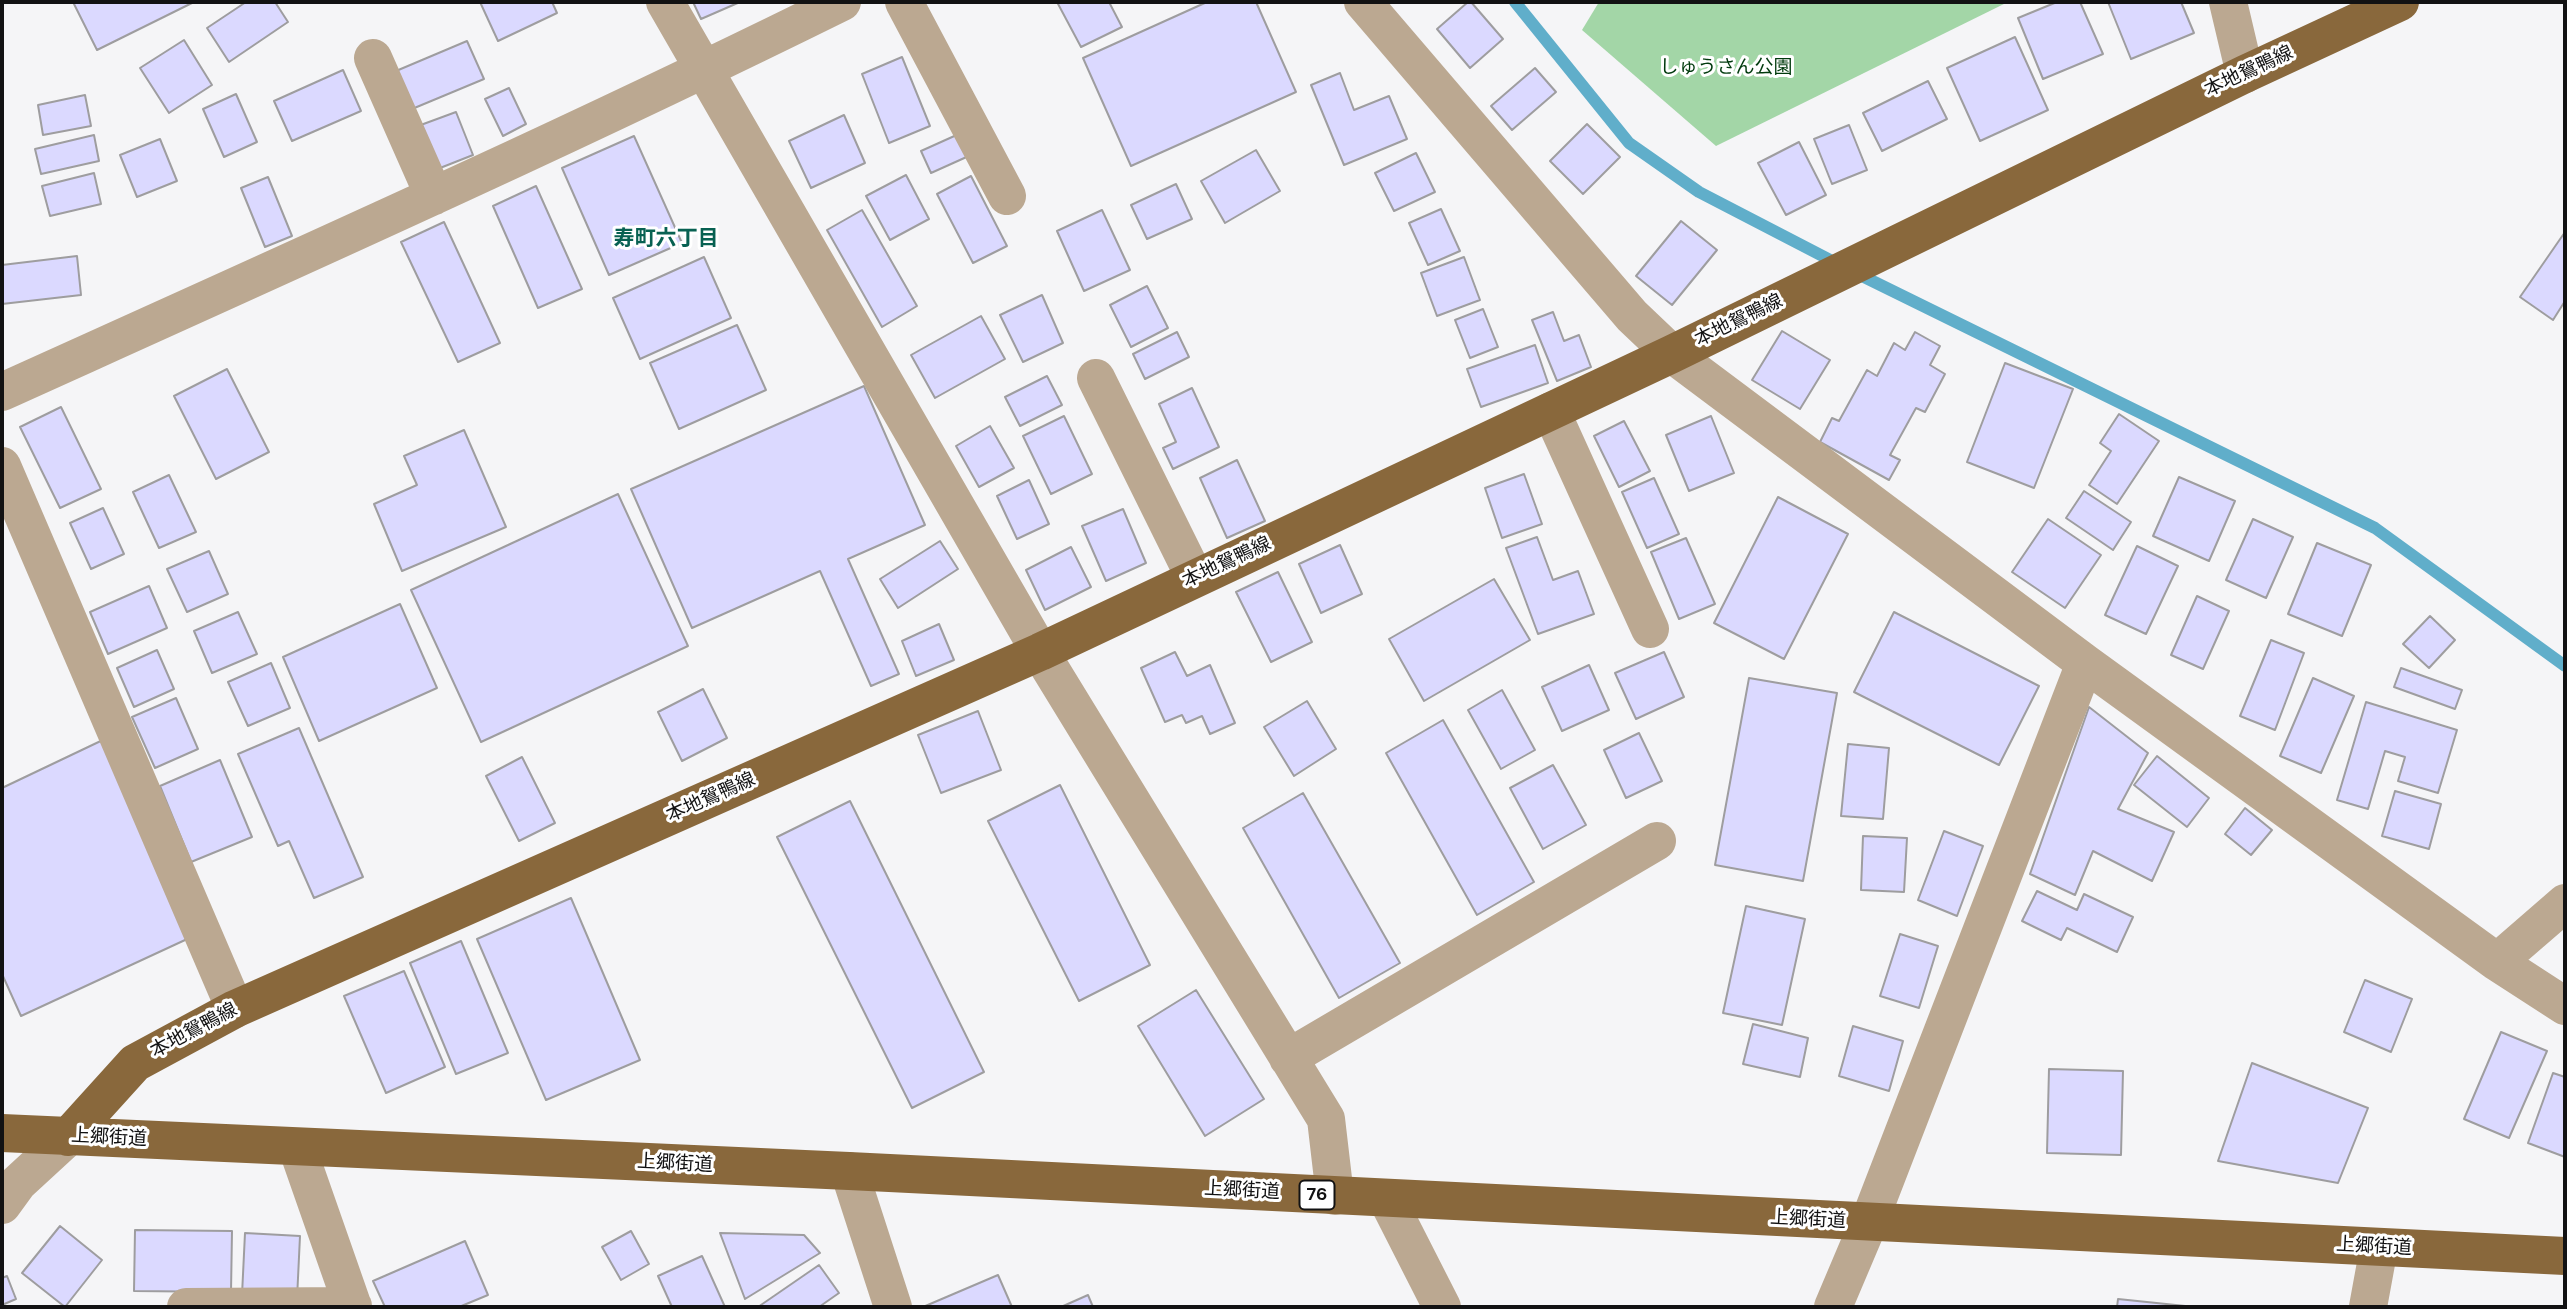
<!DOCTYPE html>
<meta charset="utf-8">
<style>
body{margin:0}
#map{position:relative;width:2567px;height:1309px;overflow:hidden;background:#f5f5f7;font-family:"DM Sans",sans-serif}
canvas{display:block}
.frame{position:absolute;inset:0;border:4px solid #121213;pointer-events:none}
</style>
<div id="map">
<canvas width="2567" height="1309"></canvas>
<div class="frame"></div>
</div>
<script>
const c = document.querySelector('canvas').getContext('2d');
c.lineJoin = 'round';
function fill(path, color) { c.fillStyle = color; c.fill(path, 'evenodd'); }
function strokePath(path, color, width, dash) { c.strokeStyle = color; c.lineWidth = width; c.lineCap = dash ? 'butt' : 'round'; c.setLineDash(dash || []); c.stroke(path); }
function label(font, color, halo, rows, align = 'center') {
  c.font = font + ' "DM Sans","Noto Sans JP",sans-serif'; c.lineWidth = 6; c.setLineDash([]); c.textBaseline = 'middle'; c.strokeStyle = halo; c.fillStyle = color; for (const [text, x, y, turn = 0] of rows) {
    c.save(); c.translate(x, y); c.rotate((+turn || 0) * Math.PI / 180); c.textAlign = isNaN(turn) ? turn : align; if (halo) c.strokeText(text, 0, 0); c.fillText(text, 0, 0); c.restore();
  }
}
fill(new Path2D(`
 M 1599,2 L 2008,2 L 1716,146 L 1582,30 Z`), '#a3d6a7');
strokePath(new Path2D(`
 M 1515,2 L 1629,143 L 1699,192 L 1838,264
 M 1854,272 L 2375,528 L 2565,666`), '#60aeca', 12);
const building = new Path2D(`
 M 73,2 L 194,2 L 97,50 Z
 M 246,2 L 275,2 L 288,22 L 229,62 L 207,28 Z
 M 480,2 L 552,2 L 557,13 L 498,41 Z
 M 693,2 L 740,2 L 701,19 Z
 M 1057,2 L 1109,2 L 1122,27 L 1081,47 Z
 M 1207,2 L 1256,2 L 1296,92 L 1131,166 L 1083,58 Z
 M 1468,2 L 1471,2 L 1503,39 L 1470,68 L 1437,29 Z
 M 2057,2 L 2080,2 L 2103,54 L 2043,79 L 2018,18 Z
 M 2108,2 L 2181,2 L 2194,33 L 2131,59 Z
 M 2015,37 L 2048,110 L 1980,141 L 1947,68 Z
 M 184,40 L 212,85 L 169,113 L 140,68 Z
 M 467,41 L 484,79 L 412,109 L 396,71 Z
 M 902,57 L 930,126 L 889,143 L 862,74 Z
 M 1535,68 L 1556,92 L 1512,130 L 1491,106 Z
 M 343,70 L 361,111 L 292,141 L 274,101 Z
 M 1340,73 L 1354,110 L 1389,96 L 1407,139 L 1344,165 L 1311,85 Z
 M 1928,81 L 1947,119 L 1882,151 L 1863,113 Z
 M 509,88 L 526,124 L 503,136 L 485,99 Z
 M 236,94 L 257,142 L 224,157 L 203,109 Z
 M 85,95 L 91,126 L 43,135 L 38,105 Z
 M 456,112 L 473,155 L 435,170 L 418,126 Z
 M 844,115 L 865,163 L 811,188 L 789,141 Z
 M 1587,124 L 1620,157 L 1583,194 L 1550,161 Z
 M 1849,125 L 1867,170 L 1832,184 L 1814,139 Z
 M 961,133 L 971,155 L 931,173 L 921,151 Z
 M 94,135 L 99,161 L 41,174 L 35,149 Z
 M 634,136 L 682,243 L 609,275 L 562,168 Z
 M 160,139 L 177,181 L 137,197 L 120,155 Z
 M 1799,142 L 1826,195 L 1786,215 L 1758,163 Z
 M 1256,150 L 1280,191 L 1225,223 L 1201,181 Z
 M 1416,153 L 1435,192 L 1394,211 L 1375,173 Z
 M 94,173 L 101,204 L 50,216 L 42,186 Z
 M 906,175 L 929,219 L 890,240 L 866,196 Z
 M 971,176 L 1007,246 L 973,263 L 937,194 Z
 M 268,177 L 292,236 L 265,247 L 241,188 Z
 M 1176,184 L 1192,219 L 1147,239 L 1131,205 Z
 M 536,186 L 582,289 L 538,308 L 493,206 Z
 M 1441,209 L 1460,251 L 1428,265 L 1409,223 Z
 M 862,210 L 917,306 L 882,327 L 827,230 Z
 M 1102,210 L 1130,270 L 1084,291 L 1057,231 Z
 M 1681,221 L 1717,250 L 1672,305 L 1636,276 Z
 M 444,222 L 500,343 L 458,362 L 401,242 Z
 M 2565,232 L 2565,301 L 2553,320 L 2520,297 Z
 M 77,256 L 81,295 L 2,304 L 2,265 Z
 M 704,257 L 731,318 L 640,359 L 613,298 Z
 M 1464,257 L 1480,300 L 1437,316 L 1421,273 Z
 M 1147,286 L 1168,328 L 1131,347 L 1110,305 Z
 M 1042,295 L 1063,343 L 1023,362 L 1000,315 Z
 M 1483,309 L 1498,347 L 1470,358 L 1455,320 Z
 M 1553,312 L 1564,341 L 1579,335 L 1591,367 L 1557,381 L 1532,320 Z
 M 981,316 L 1005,359 L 935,398 L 911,355 Z
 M 737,325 L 766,390 L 679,429 L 650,363 Z
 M 1782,331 L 1830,360 L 1800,409 L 1752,380 Z
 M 1177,332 L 1189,357 L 1145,379 L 1133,354 Z
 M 1915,332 L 1940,346 L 1930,365 L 1945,374 L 1925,412 L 1916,408 L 1890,455 L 1900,460 L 1889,480 L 1820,442 L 1832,418 L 1839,421 L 1867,370 L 1877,376 L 1894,343 L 1905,350 Z
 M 1535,345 L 1548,383 L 1481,407 L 1467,369 Z
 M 2005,363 L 2073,389 L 2034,488 L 1967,462 Z
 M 227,369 L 269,452 L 216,479 L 174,396 Z
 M 1047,376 L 1062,405 L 1020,426 L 1005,397 Z
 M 864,386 L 925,525 L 848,559 L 899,674 L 871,686 L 820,571 L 692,628 L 631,489 Z
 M 1192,388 L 1219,447 L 1173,469 L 1163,448 L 1176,442 L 1159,404 Z
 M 61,407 L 101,489 L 60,508 L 20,427 Z
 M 2119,414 L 2159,441 L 2117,504 L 2089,485 L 2111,451 L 2100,443 Z
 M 1064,416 L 1092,474 L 1051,494 L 1023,436 Z
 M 1711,416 L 1734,473 L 1689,491 L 1666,435 Z
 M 1624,421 L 1650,471 L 1619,487 L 1594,436 Z
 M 990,426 L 1014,468 L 979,487 L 956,446 Z
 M 464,430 L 506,527 L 402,571 L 374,504 L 417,485 L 404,456 Z
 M 1237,460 L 1265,521 L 1227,538 L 1200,478 Z
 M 1524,474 L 1542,524 L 1502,538 L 1485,488 Z
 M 169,475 L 196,532 L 159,548 L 133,492 Z
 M 2179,477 L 2235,501 L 2209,561 L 2153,536 Z
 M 1654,478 L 1679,534 L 1647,548 L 1622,492 Z
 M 1029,480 L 1049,524 L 1017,539 L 997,496 Z
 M 2084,491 L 2131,522 L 2113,550 L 2066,518 Z
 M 618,494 L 688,646 L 481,742 L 411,590 Z
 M 1778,497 L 1848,534 L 1784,659 L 1714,623 Z
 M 103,508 L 124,554 L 91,569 L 70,523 Z
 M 1123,509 L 1146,563 L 1106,581 L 1082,526 Z
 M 2048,519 L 2101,555 L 2065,608 L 2012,572 Z
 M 2253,519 L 2293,537 L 2266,598 L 2226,580 Z
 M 1537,537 L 1553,580 L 1578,571 L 1594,614 L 1538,634 L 1506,548 Z
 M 1686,538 L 1715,604 L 1679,619 L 1651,552 Z
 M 940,541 L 958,569 L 898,608 L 880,579 Z
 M 2317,543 L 2371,565 L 2342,636 L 2288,614 Z
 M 1340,545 L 1362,594 L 1321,613 L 1299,564 Z
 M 2137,546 L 2178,566 L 2146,634 L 2105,615 Z
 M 1071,547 L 1091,587 L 1045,610 L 1026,570 Z
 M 209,551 L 228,594 L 187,612 L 167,569 Z
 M 1278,572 L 1312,642 L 1271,662 L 1236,592 Z
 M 1494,579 L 1530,640 L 1424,701 L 1389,639 Z
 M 149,586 L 167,628 L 108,654 L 90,612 Z
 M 2197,596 L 2229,611 L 2203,669 L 2171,655 Z
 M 400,604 L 437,688 L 319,741 L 283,657 Z
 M 238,612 L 257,654 L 212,673 L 194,631 Z
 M 1894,612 L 2039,686 L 1999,765 L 1854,692 Z
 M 2430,616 L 2455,640 L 2429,668 L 2403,644 Z
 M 939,624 L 954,660 L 916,676 L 902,641 Z
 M 2271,640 L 2304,653 L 2275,730 L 2240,716 Z
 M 157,650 L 174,689 L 134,707 L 117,668 Z
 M 1175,652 L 1187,676 L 1210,665 L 1235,723 L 1210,734 L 1202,716 L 1186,723 L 1182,715 L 1165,722 L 1141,668 Z
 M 1664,652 L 1684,697 L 1636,719 L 1615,673 Z
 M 271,663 L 290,708 L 248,726 L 228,682 Z
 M 1589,665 L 1609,710 L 1562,731 L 1542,687 Z
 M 2401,668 L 2462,690 L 2455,709 L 2394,687 Z
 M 1749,678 L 1837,693 L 1803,881 L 1715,865 Z
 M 2313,678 L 2354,696 L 2321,773 L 2280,756 Z
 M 703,689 L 727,738 L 682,761 L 658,712 Z
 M 1502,690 L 1535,750 L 1501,769 L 1468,710 Z
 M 176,698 L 198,749 L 155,768 L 132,717 Z
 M 1307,701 L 1336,749 L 1294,776 L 1264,727 Z
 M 2366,702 L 2457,730 L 2438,793 L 2398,781 L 2405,757 L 2385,751 L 2368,809 L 2337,800 Z
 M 2089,707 L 2148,753 L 2118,809 L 2174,832 L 2152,881 L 2093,851 L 2075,895 L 2030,874 Z
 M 978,711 L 1001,770 L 941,793 L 918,735 Z
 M 1443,720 L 1534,882 L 1477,915 L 1386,753 Z
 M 299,728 L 363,877 L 314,898 L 289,841 L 278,846 L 238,754 Z
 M 1639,733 L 1662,781 L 1626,798 L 1604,750 Z
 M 107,738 L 198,934 L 21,1016 L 2,974 L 2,788 Z
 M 1848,744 L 1889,748 L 1883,819 L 1841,816 Z
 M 2157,756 L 2209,798 L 2187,827 L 2134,785 Z
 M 522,757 L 555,823 L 519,841 L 486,776 Z
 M 220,760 L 252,837 L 191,862 L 160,786 Z
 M 1553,765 L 1586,825 L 1543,849 L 1510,788 Z
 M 1060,785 L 1150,965 L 1079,1001 L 988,821 Z
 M 2395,791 L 2441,804 L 2429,849 L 2382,836 Z
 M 1303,793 L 1400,963 L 1339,998 L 1243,828 Z
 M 850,801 L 984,1072 L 912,1108 L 777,837 Z
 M 2245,808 L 2272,830 L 2251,855 L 2225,834 Z
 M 1944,831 L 1983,846 L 1957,916 L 1918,900 Z
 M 1863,836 L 1907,838 L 1904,892 L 1861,890 Z
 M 2037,891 L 2077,910 L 2084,894 L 2133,917 L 2117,952 L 2067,928 L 2061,940 L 2022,921 Z
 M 571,898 L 640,1060 L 546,1100 L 477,939 Z
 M 1746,906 L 1805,919 L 1782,1025 L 1723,1013 Z
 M 1900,934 L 1938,946 L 1919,1008 L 1880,996 Z
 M 461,941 L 508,1053 L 456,1074 L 410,963 Z
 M 404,971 L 445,1067 L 386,1093 L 344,996 Z
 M 2365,980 L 2412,999 L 2391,1052 L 2344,1032 Z
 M 1196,990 L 1264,1099 L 1205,1136 L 1138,1026 Z
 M 1753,1024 L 1808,1038 L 1800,1077 L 1743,1064 Z
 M 1853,1026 L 1903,1041 L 1889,1091 L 1839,1076 Z
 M 2501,1032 L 2547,1051 L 2509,1138 L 2464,1119 Z
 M 2252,1063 L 2368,1108 L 2338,1183 L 2218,1161 Z
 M 2049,1069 L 2123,1071 L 2121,1155 L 2047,1153 Z
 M 2553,1073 L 2565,1077 L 2565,1157 L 2528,1143 Z
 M 60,1226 L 102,1260 L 65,1307 L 22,1273 Z
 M 135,1230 L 232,1231 L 231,1292 L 134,1291 Z
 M 631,1231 L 649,1264 L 621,1280 L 602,1247 Z
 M 245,1233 L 300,1236 L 297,1299 L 242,1295 Z
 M 720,1233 L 804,1235 L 820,1253 L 745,1299 Z
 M 465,1241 L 488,1295 L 459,1307 L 385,1307 L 373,1281 Z
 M 702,1256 L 725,1307 L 672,1307 L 658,1276 Z
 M 819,1265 L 839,1293 L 819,1307 L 758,1307 Z
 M 998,1275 L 1012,1307 L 923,1307 Z
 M 7,1276 L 16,1299 L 2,1305 L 2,1278 Z
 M 1088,1295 L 1093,1307 L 1061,1307 Z
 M 2118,1299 L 2195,1307 L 2117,1307 Z`);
fill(building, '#dbd9ff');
strokePath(building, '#9e9d9f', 2);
strokePath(new Path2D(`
 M 665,2 L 1040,652 L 1326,1119 L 1335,1196
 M 904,2 L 1007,196
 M 1363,2 L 1632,316 L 1672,354 L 2085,663 L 2497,962 L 2565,1006
 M 2228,2 L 2245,74
 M 373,58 L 434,196
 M 1096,378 L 1195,578
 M 2,392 C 283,265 565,139 842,2
 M 1551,411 L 1650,629
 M 2,466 L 235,1009
 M 2497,962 L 2565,903
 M 1288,1058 L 1657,841
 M 297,1147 L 353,1307
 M 849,1171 L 893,1307
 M 1387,1199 L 1442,1307
 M 2,1205 L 18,1183 L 68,1137
 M 186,1307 L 353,1306
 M 1833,1307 L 1869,1222 L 2085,663
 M 2368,1307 L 2379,1247`), '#bba891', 38);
strokePath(new Path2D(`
 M 2,1133 L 849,1171 L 2565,1256
 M 68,1137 L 135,1063 L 235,1009 L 1040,652 L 1672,354 L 2245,74 L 2400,2`), '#89683c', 38);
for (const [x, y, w] of [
 [1317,1195,35]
]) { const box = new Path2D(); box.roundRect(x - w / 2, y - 14.5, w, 29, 5); c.fillStyle = '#fff'; c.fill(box); strokePath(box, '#121213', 2); }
label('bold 18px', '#121213', null, [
 ["76",1317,1195]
]);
label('19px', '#003a0d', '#fff', [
 ["しゅうさん公園",1726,68]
]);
label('19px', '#121213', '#fff', [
 ["本地鴛鴨線",2249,72,-25],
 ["本地鴛鴨線",1739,321,-26],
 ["本地鴛鴨線",1227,563,-25],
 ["本地鴛鴨線",711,798,-24],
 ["本地鴛鴨線",194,1031,-28],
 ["上郷街道",109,1138,3],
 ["上郷街道",675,1164,3],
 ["上郷街道",1242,1191,3],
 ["上郷街道",1808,1220,3],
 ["上郷街道",2374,1247,3]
]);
label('bold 21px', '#086152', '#fff', [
 ["寿町六丁目",666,239]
]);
</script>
